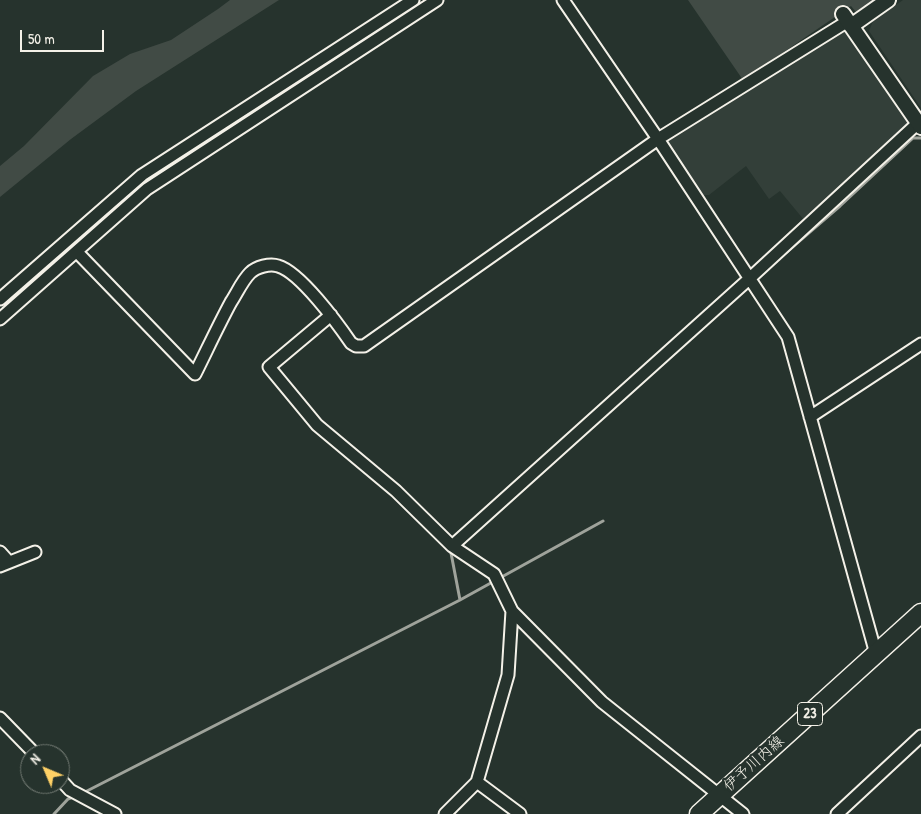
<!DOCTYPE html>
<meta charset="utf-8">
<style>
body{margin:0}
#map{position:relative;width:921px;height:814px;overflow:hidden;background:#26332d;font-family:"Patrick Hand",sans-serif}
canvas{display:block}
.north{position:absolute;left:20px;top:744px;width:50px;height:50px;box-sizing:border-box;background:#26332d;border:1px solid #787f78;border-radius:50%;rotate:315deg;font-size:14px;font-weight:700;line-height:20px;text-align:center;color:#f4f1e8}
.north::after{content:'';display:block;margin:auto;width:18px;height:22px;background:#ffd166;clip-path:polygon(50% 0,100% 100%,50% 72%,0 100%)}
.scale{position:absolute;left:20px;top:30px;width:84px;height:22px;box-sizing:border-box;border:2px solid #f4f1e8;border-top:0;padding-left:6px;font-size:15px;line-height:18px;white-space:nowrap;color:#f4f1e8;-webkit-text-stroke:4px #26332d;paint-order:stroke}
</style>
<div id="map">
<canvas width="921" height="814"></canvas>
<div class="north">N</div>
<div class="scale">50 m</div>
</div>
<script>
const c = document.querySelector('canvas').getContext('2d');
c.lineJoin = 'round';
function fill(path, color) { c.fillStyle = color; c.fill(path, 'evenodd'); }
function strokePath(path, color, width, dash) { c.strokeStyle = color; c.lineWidth = width; c.lineCap = dash ? 'butt' : 'round'; c.setLineDash(dash || []); c.stroke(path); }
function label(font, color, halo, rows, align = 'center') {
  c.font = font + ' "Patrick Hand","Klee One",sans-serif'; c.lineWidth = 4.5; c.setLineDash([]); c.textBaseline = 'middle'; c.strokeStyle = halo; c.fillStyle = color; for (const [text, x, y, turn = 0] of rows) {
    c.save(); c.translate(x, y); c.rotate((+turn || 0) * Math.PI / 180); c.textAlign = isNaN(turn) ? turn : align; if (halo) c.strokeText(text, 0, 0); c.fillText(text, 0, 0); c.restore();
  }
}
fill(new Path2D(`
 M 903,0 L 921,0 L 921,108 L 869,31 L 873,21 Z
 M 844,28 L 911,125 L 804,220 L 780,191 L 769,199 L 746,166 L 709,195 L 700,195 L 663,141 Z`), '#333f39');
fill(new Path2D(`
 M 230,0 L 279,0 L 136,91 L 71,139 L 0,197 L 0,166 L 24,146 L 93,76 L 130,54 L 171,40 L 218,9 Z
 M 688,0 L 874,0 L 856,12 L 851,6 L 743,80 Z`), '#414b45');
strokePath(new Path2D(`
 M 782,256 L 840,206 L 913,138 L 921,138
 M 460,600 L 603,521
 M 83,793 L 460,600 L 451,553 L 454,551
 M 54,814 L 68,799 L 75,796`), '#9fa39b', 3);
const minor = new Path2D(`
 M 563,0 L 658,139 L 788,337 L 876,654
 M 77,252 L 195,374 C 207,350 218,326 231,302 C 237,293 242,281 250,273 C 256,267 270,263 278,266 C 300,272 338,324 351,343 L 356,346 L 364,346 L 658,139 L 848,21
 M 0,299 L 142,175 L 413,0
 M 331,315 L 269,367 L 317,425 L 396,491 L 452,546 L 494,574 L 512,611 L 602,702 L 743,814
 M 0,319 L 147,189 L 437,0
 M 810,417 L 921,344
 M 452,546 L 749,279 L 918,123
 M 0,552 L 9,562
 M 0,566 L 35,552
 M 0,718 L 35,754
 M 60,779 L 70,790 L 115,814
 M 477,782 L 520,814
 M 445,814 L 477,782 L 508,675 L 512,611
 M 837,814 L 921,736`);
const tertiary = new Path2D(`
 M 843,14 L 921,127
 M 851,26 L 888,0`);
const primary = new Path2D(`
 M 699,814 L 921,613`);
strokePath(minor, '#f4f1e8', 15);
strokePath(tertiary, '#f4f1e8', 18);
strokePath(primary, '#f4f1e8', 21);
strokePath(minor, '#26332d', 11);
strokePath(tertiary, '#26332d', 14);
strokePath(primary, '#26332d', 18);
for (const [x, y, w] of [
 [810,714,25]
]) { const box = new Path2D(); box.roundRect(x - w / 2, y - 11.5, w, 23, 4); c.fillStyle = '#26332d'; c.fill(box); strokePath(box, '#f4f1e8', 1); }
label('bold 14px', '#f4f1e8', null, [
 ["23",810,714]
]);
label('15px', '#f4f1e8', '#26332d', [
 ["伊予川内線",754,764,-42]
]);
</script>
